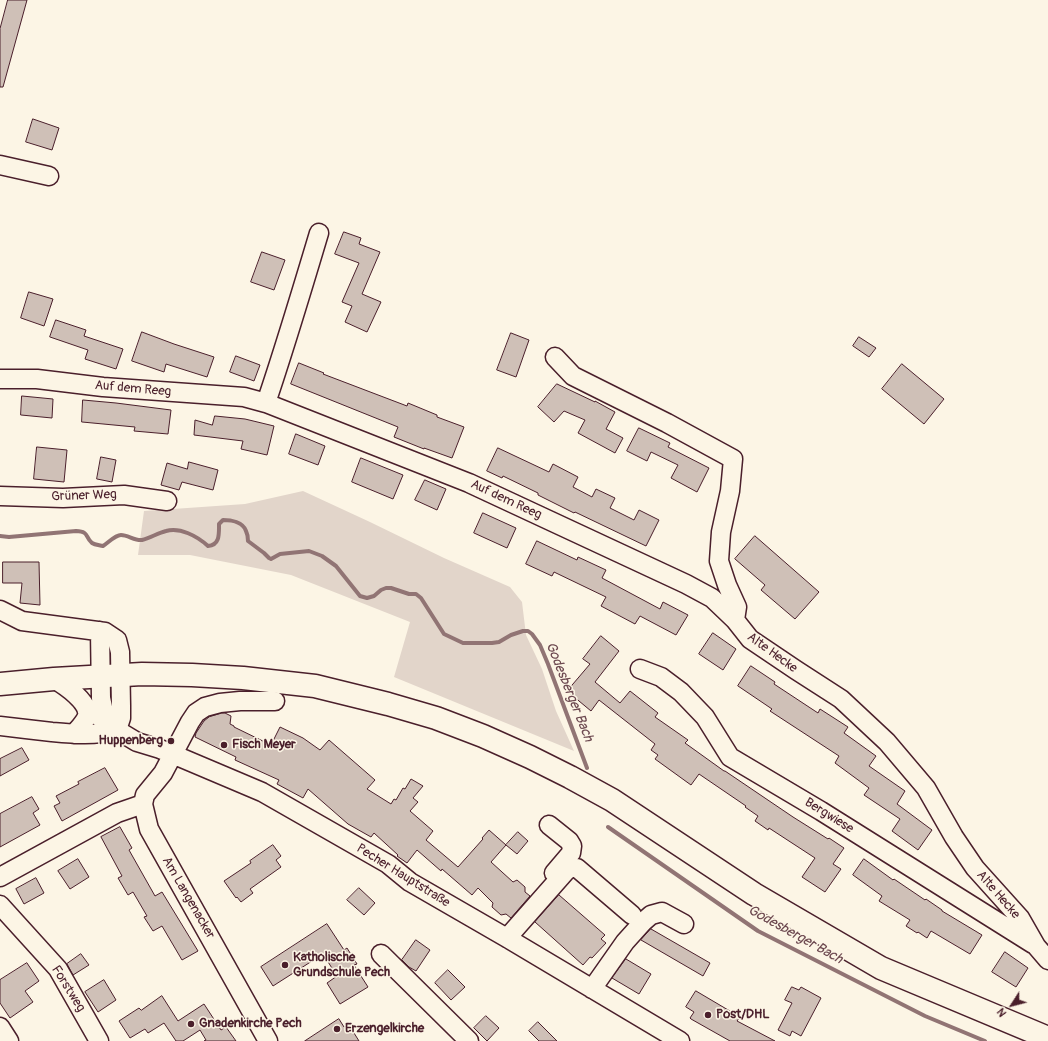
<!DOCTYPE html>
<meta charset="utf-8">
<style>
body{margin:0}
#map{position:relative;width:1048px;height:1041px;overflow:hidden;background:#fcf5e5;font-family:Pangolin,sans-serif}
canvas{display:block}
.north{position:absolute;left:992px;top:985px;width:40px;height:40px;-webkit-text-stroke:3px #fcf5e5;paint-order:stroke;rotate:234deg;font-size:11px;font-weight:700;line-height:16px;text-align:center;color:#4a1f2b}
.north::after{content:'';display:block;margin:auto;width:14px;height:18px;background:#4a1f2b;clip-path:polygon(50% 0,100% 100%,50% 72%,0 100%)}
</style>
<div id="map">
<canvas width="1048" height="1041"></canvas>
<div class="north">N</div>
</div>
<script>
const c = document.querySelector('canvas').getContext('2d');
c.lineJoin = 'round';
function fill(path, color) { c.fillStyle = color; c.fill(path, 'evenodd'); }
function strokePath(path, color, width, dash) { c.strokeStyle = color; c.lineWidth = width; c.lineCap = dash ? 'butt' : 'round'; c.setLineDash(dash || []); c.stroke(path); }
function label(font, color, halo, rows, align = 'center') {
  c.font = font + ' Pangolin,sans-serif'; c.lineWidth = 3; c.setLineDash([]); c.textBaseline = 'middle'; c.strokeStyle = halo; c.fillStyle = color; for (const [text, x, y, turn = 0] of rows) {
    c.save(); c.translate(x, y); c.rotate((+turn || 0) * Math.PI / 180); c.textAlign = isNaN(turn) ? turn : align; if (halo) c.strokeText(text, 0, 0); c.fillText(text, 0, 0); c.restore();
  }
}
fill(new Path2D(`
 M 303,491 L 370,522 L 444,558 L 510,587 L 522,602 L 526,635 L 542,669 L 556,711 L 574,751 L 394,677 L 410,622 L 291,575 L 190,555 L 138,555 L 144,511 L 245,504 Z`), '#e2d5ca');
strokePath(new Path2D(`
 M 0,536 L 9,537 L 76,531 C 90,532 84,536 92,543 C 95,545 99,545 103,546 C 108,543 115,535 121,535 C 128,535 135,541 142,540 C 150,538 158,533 166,531 C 180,527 197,536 208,546 C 220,545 219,534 219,524 L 223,520 C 231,520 243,522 246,531 C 247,533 248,538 248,541 L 264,553 L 269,558 L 271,559 L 280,554 L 309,551 L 322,556 L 336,566 L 360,596 L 367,598 L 374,596 L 381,590 L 386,588 L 391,588 L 409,594 L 416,594 L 421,598 L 444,634 L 463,643 L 492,643 L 499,642 L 511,635 L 523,631 L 528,631 L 532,634 L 540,645 L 548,664 L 587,768
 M 608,827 L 758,931 L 925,1016 L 985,1041`), '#917474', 4);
const building = new Path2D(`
 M 8,0 L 27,0 L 3,87 L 0,87 L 0,29 Z
 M 33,119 L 59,128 L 52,150 L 26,142 Z
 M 344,232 L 361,238 L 359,244 L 380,252 L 362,294 L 381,302 L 367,332 L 345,322 L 352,306 L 342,302 L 359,263 L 335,254 Z
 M 262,252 L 285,260 L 274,290 L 251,282 Z
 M 29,292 L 53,299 L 44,326 L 21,318 Z
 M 56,320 L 86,330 L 84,336 L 123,349 L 116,369 L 85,359 L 88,350 L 50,337 Z
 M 142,332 L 174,344 L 214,357 L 207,377 L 166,364 L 164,372 L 132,361 Z
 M 511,333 L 529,340 L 516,377 L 497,370 Z
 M 859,337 L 876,348 L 869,357 L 853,346 Z
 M 236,356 L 260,365 L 254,381 L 230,372 Z
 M 299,363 L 324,373 L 323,374 L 407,406 L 408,403 L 437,415 L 437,417 L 464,427 L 452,458 L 424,448 L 424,449 L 394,437 L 398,427 L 291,384 Z
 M 902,364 L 944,399 L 924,424 L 882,389 Z
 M 557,384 L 595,402 L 595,401 L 615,412 L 606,429 L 623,438 L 615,453 L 578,433 L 585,420 L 564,411 L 554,422 L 538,407 Z
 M 22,396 L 53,399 L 52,418 L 21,415 Z
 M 83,400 L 116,403 L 171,410 L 168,434 L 134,431 L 135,427 L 82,422 Z
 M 215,416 L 245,419 L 274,426 L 267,455 L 241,449 L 243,441 L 194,435 L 195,420 L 212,425 Z
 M 639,428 L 670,443 L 668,447 L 709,468 L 697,492 L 671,478 L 678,465 L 651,452 L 647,461 L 627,451 Z
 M 296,434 L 325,446 L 318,465 L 289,454 Z
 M 37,447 L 67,450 L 64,482 L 34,479 Z
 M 498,448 L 549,472 L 553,464 L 578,477 L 573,487 L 592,497 L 596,489 L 615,498 L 610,508 L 634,520 L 639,510 L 659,520 L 646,546 L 575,512 L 574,513 L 538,495 L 538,493 L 503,476 L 502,478 L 487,471 Z
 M 101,457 L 116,460 L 112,482 L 97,479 Z
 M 361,458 L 403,475 L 393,499 L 352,482 Z
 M 189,462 L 218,470 L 213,490 L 182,482 L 179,490 L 161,485 L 167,463 L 187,469 Z
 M 425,480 L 446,489 L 437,510 L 415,500 Z
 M 483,513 L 516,528 L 507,548 L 474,533 Z
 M 755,536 L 819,592 L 795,619 L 761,590 L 765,585 L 735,559 Z
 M 537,541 L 577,560 L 578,557 L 606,570 L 602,578 L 660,609 L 663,602 L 688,615 L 676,635 L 640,616 L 635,624 L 601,606 L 606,597 L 554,572 L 552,576 L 526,564 Z
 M 3,562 L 39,562 L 40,605 L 20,603 L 22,583 L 3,583 Z
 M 713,633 L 736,649 L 723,670 L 699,654 Z
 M 601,636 L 619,651 L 595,682 L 620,703 L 630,691 L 658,713 L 655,717 L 688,740 L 685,743 L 724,771 L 725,771 L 793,817 L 828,839 L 829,838 L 844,848 L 833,864 L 841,869 L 825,892 L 802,877 L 815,858 L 769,828 L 768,830 L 755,821 L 758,816 L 745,807 L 746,806 L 699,774 L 691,785 L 655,759 L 658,755 L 651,750 L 655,744 L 599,700 L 591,711 L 567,691 L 590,664 L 583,659 Z
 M 751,666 L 775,682 L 774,684 L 818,713 L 820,709 L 848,727 L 844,733 L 876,756 L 869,766 L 905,791 L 897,804 L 932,830 L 918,850 L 892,831 L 900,819 L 864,795 L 869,788 L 835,763 L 839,756 L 770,711 L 772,709 L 738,686 Z
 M 222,713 L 225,713 L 231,716 L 230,724 L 234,726 L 234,727 L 271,745 L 280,727 L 303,738 L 320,750 L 329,740 L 375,780 L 367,789 L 391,804 L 394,799 L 396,800 L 403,788 L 405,789 L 411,779 L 423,786 L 413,798 L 418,802 L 410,811 L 433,831 L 426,840 L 458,867 L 483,839 L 482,838 L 489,830 L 506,845 L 491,862 L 513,882 L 517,880 L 525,887 L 525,892 L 530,896 L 511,918 L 506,914 L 501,915 L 492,907 L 493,903 L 478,888 L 472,895 L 442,869 L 441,871 L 417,850 L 407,863 L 397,856 L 398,855 L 374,833 L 371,837 L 348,824 L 308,789 L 303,798 L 277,784 L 279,780 L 235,760 L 236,757 L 195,737 L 196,733 L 204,721 L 209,717 Z
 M 22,748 L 29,760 L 0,776 L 0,759 Z
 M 105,768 L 118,790 L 62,821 L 54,806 L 60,803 L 56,796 L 79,784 L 78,782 Z
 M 32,797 L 39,809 L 33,813 L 40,825 L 0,847 L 0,814 Z
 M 120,827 L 132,848 L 129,850 L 155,896 L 162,892 L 198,951 L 182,960 L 162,926 L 153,931 L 144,917 L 147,916 L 133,892 L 128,895 L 118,878 L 122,876 L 101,837 Z
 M 518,832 L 528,841 L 517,854 L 506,845 Z
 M 273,845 L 281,856 L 276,860 L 281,867 L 250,889 L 253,893 L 241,902 L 237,897 L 236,898 L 224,881 L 251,863 L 250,861 Z
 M 78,859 L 89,877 L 70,889 L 58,871 Z
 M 864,859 L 893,880 L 894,879 L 925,900 L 926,899 L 942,910 L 942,911 L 982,935 L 970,954 L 931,931 L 927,938 L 918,932 L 917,933 L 906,926 L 910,920 L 879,901 L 882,896 L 853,875 Z
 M 36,878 L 44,893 L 24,904 L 16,889 Z
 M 359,888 L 375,903 L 364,915 L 347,900 Z
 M 559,895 L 605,935 L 601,939 L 606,943 L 592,958 L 590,957 L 583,965 L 535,922 Z
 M 327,924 L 344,950 L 347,948 L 357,964 L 354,965 L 368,987 L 340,1004 L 327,983 L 337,976 L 323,954 L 273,986 L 261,967 Z
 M 651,929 L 710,963 L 703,976 L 641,940 Z
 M 416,940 L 430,950 L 416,971 L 409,967 L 402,960 Z
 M 1005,952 L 1028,968 L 1016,987 L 992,972 Z
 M 81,954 L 89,965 L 73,975 L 67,964 Z
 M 626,959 L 651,974 L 639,994 L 612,978 Z
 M 27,963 L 39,981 L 25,991 L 33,1002 L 10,1018 L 0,1003 L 0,980 Z
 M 448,970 L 465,987 L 451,1000 L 435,983 Z
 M 104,980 L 116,1000 L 98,1012 L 85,992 Z
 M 792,987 L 799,990 L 801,987 L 821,998 L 801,1036 L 792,1031 L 790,1036 L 778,1030 L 792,1003 L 785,1000 Z
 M 696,991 L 740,1017 L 737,1021 L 775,1041 L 730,1041 L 691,1019 L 690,1018 L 694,1012 L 686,1007 Z
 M 162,996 L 178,1021 L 204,1004 L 221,1030 L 226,1027 L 236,1041 L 204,1041 L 206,1040 L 200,1030 L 183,1041 L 176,1041 L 164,1023 L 148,1033 L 145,1029 L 130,1038 L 119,1021 L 139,1008 L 141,1010 Z
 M 486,1016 L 499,1028 L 487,1041 L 474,1028 Z
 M 339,1019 L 344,1027 L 349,1025 L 359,1041 L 305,1041 Z
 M 538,1022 L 557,1041 L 539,1041 L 529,1031 Z`);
fill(building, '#cfc0b7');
strokePath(building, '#4a1f2b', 1);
const minor = new Path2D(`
 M 0,165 L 49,176
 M 555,357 L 573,376 L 667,423 L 733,459 L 730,491 L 721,532 L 719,561 L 727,585 L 737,607 L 735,620
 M 0,379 L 37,379 L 103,387 L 244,397 L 266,403 L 469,483 L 686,584 L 712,598 L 735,620 L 750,639 L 796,670 L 841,699 L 887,742 L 926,788 L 954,837 L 975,868 L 1020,918 L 1036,946 L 1048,960
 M 266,403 C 285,347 302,290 319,233
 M 0,496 L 63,498 L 124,495 L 167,501
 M 0,610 L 22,621 L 105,632 L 117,640 L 120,652 L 121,706 L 121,718 L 117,730
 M 100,631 L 101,698 L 104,712 L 113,725
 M 640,669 L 661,677 L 681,692 L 705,717 L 730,757 L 821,811 L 1033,944
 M 54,679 C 64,685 90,702 87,716 C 85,722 78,729 74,734
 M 86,707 L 117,730 L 137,742 L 160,749 L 184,759 L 262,792 L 388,864 L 410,882 L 507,938 L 680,1041
 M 0,726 C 17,728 35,730 52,732 C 74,734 96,736 117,730
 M 549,825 L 569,841 L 572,846 L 571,853 L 554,873
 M 0,877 L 117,813 L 143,804
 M 0,905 L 58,969 L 99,1041
 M 507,938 L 566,871 L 572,867 L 577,868 L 632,915
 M 381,954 L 469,1041
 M 592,989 L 625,942 L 643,922 L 651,915 L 662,912 L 684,924
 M 0,1027 L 9,1041
 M 268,1041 L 149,829 L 143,804 L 145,795 L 163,773 L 190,722 L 196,713 L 205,707 L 220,703 L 240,701 L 275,701`);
const major = new Path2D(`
 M 0,684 L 54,679 L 142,674 L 192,675 L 243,678 L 315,686 L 388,704 L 436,718 L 483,736 L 530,757 L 570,777 L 612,800 L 754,894 L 881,968 L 1048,1038`);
strokePath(minor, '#4a1f2b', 21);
strokePath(major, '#4a1f2b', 25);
strokePath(minor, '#fcf5e5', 18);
strokePath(major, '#fcf5e5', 22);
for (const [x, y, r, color] of [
 [171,741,4,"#4a1f2b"],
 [224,745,4,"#4a1f2b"],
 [285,965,4,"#4a1f2b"],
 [708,1015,4,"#4a1f2b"],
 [191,1024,4,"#4a1f2b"],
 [337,1029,4,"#4a1f2b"]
]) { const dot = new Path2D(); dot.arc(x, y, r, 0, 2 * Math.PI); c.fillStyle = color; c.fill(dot); strokePath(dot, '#fcf5e5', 1.5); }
label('13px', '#4a1f2b', '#fcf5e5', [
 ["Auf dem Reeg",133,389,5],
 ["Grüner Weg",84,496,-2],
 ["Auf dem Reeg",506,500,25],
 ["Alte Hecke",772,653,36],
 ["Bergwiese",829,816,32],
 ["Pecher Hauptstraße",403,876,32],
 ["Alte Hecke",998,895,49],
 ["Am Langenacker",188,898,60],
 ["Forstweg",68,989,58]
]);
label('bold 13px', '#4a1f2b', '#fcf5e5', [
 ["Huppenberg",163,741,"right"],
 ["Fisch Meyer",232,745],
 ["Katholische",293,958],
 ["Grundschule Pech",293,973],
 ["Post/DHL",716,1015],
 ["Gnadenkirche Pech",199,1024],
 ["Erzengelkirche",345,1029]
], 'left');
label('italic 14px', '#6d4950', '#fcf5e5', [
 ["Godesberger Bach",569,692,68],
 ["Godesberger Bach",795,935,29]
]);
</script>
